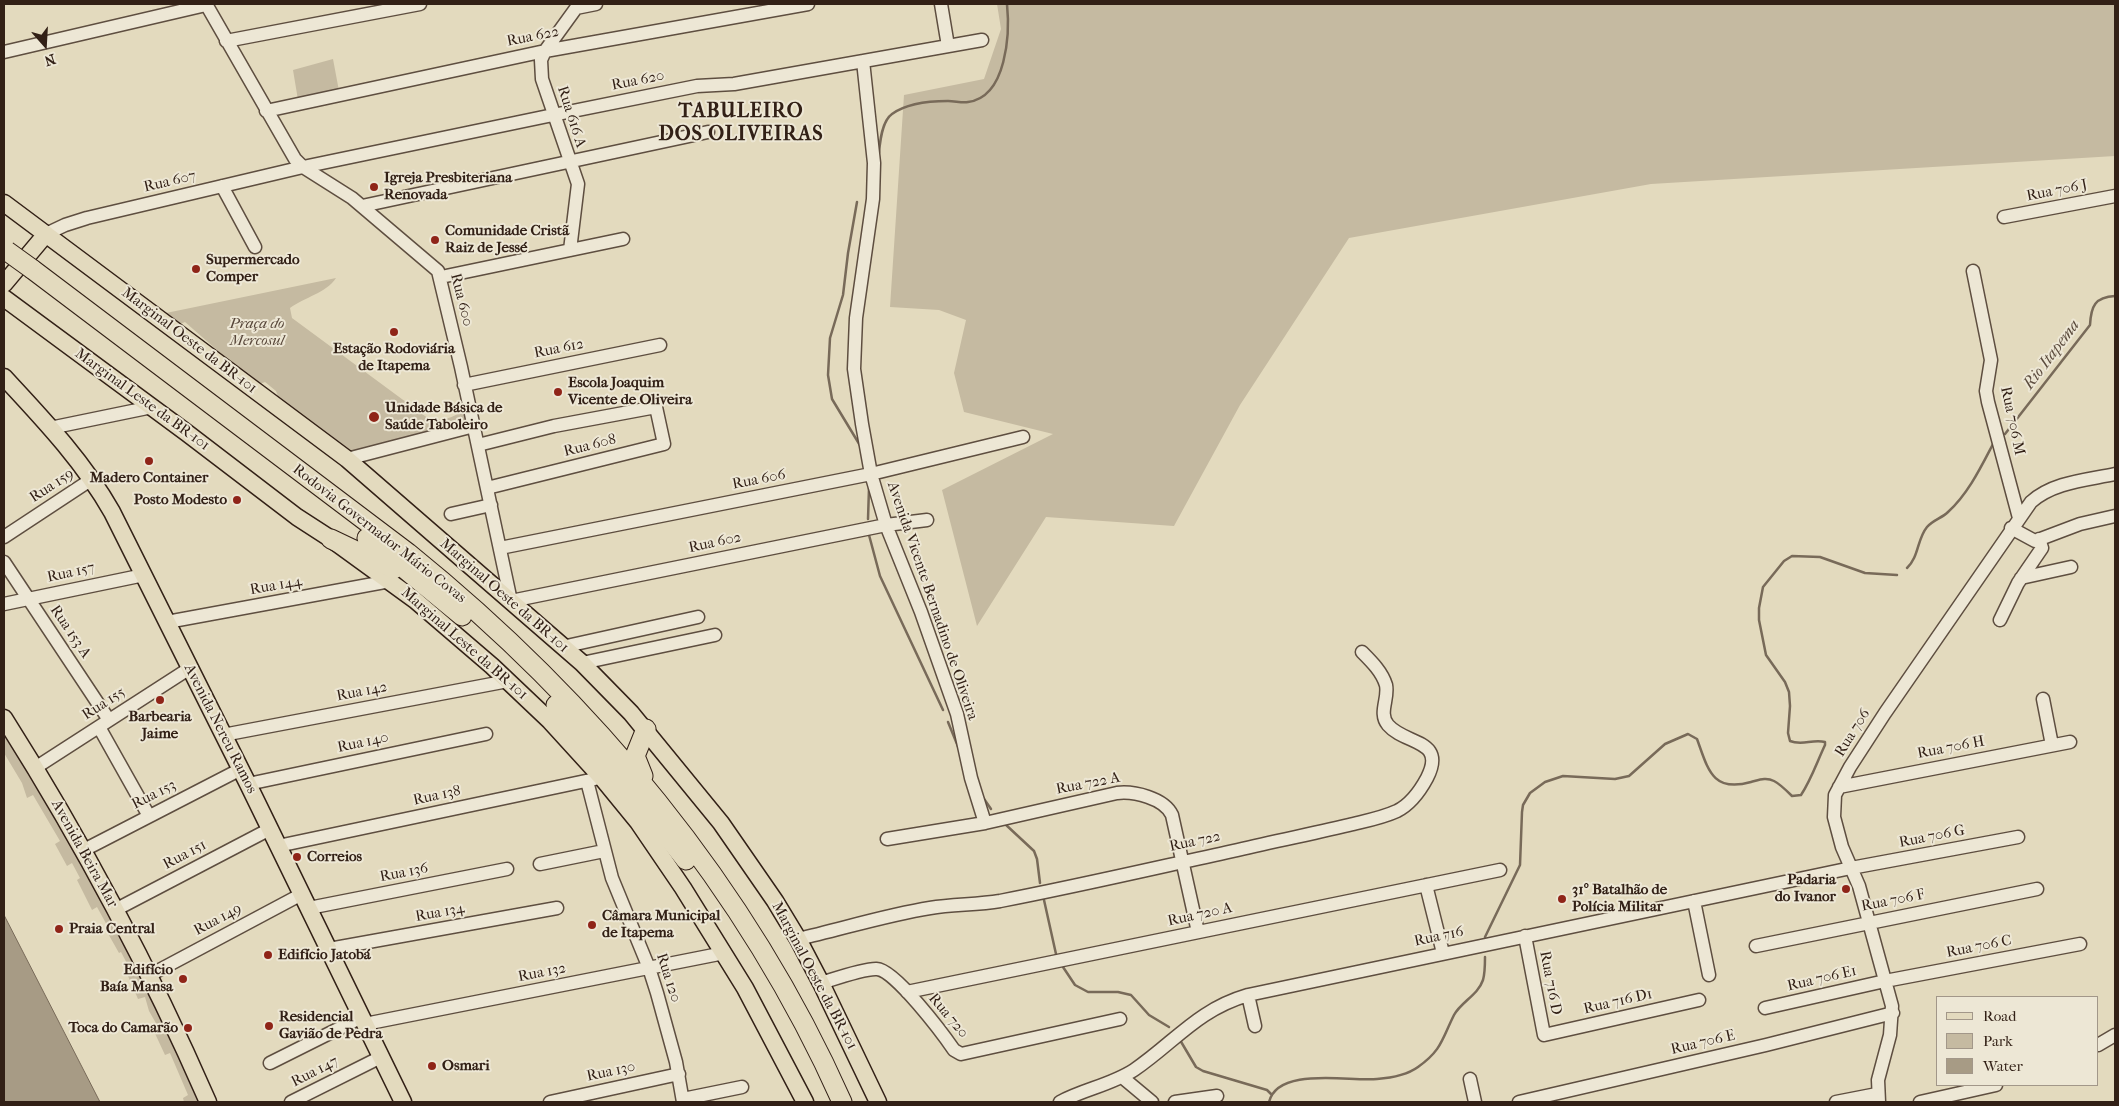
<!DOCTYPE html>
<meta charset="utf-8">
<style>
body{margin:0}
#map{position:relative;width:2119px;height:1106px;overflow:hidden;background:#e3dabe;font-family:"IM FELL French Canon",serif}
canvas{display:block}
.frame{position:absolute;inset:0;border:5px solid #322016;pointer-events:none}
.legend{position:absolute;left:1936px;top:996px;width:162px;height:90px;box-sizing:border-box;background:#ede7d5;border:1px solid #a29789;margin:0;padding:6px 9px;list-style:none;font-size:15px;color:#322016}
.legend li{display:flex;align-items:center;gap:10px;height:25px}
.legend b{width:25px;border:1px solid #a29789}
.north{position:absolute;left:20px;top:20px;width:50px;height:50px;-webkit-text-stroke:4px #ede7d5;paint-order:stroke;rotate:161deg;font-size:14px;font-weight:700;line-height:20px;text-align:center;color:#322016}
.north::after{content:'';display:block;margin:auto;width:18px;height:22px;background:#322016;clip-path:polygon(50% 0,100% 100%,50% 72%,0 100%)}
</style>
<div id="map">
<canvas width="2119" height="1106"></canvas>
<div class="frame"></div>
<ul class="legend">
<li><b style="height:6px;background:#e3dabe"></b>Road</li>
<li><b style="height:14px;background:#c5baa1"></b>Park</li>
<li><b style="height:14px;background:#a79b85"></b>Water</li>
</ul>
<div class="north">N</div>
</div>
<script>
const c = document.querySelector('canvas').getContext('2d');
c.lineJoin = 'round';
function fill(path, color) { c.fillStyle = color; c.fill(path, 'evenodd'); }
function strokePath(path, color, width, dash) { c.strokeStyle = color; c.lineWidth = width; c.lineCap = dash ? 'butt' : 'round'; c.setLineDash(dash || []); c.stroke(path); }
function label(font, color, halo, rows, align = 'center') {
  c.font = font + ' "IM FELL French Canon",serif'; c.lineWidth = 4; c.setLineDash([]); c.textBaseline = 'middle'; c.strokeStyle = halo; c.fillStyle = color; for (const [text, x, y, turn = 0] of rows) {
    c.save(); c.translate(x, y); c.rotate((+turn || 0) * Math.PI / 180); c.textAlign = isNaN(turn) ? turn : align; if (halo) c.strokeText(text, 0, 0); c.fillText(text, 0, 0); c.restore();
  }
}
fill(new Path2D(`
 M 997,4 L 2115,4 L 2115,156 L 1651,184 L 1349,238 L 1240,405 L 1174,526 L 1046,517 L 977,626 L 942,490 L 1053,434 L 964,412 L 954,373 L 966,320 L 939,310 L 890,307 L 904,95 L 984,79 L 1001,29 Z
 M 333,59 L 339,91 L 298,100 L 293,70 Z
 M 336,278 C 326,293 305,297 290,308 L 292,318 L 429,419 C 443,421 453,418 464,410 L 467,420 L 350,452 L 279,399 L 276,391 L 265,382 L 257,385 L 185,322 L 180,324 L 166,313 Z
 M 4,727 L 100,893 L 203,1102 L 184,1102 L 183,1098 L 188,1095 L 170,1053 L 165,1055 L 152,1027 L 157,1025 L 149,1011 L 145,997 L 138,999 L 128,976 L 132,973 L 121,952 L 119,953 L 106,930 L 108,927 L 97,907 L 92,910 L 77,880 L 80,878 L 72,863 L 67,866 L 55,844 L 60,841 L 33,795 L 27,798 L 22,783 L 4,753 Z`), '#c5baa1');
const water = new Path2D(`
 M 4,915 L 100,1102 L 4,1102 Z`);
fill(water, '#a79b85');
strokePath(water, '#786a59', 1);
strokePath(new Path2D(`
 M 879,153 C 880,141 882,121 892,114 C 907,103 931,101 948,101 C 955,101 962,103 968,102 C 1007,97 1010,33 1007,4
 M 857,202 L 848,253 L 843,295 L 830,338 L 828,375 L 832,399 L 861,447
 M 2005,434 L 2090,325 C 2091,306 2095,297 2115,296
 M 868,519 L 869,488
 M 869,535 L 880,576 L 943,710
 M 1907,568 C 1919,557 1917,539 1927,527 C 1933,520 1942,518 1948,512 C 1968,494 1981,467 1993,444
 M 948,722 L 959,749
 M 982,796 L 991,809
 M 1005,824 L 1034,851 L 1037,859 L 1040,883
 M 1044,900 L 1056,954
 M 1485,937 L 1520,865 L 1522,812 L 1523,805 L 1530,793 L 1545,782 L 1563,776 L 1615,779 L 1629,776 L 1665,744 L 1688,734 L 1697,739 C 1708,769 1712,793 1751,782 C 1759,780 1766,777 1774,781 C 1780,784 1787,791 1792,796 L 1801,795 C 1811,780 1817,762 1825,745 L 1825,742 C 1812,739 1802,746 1790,741 L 1788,733 L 1790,706 L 1789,692 L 1785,682 L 1766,655 L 1759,620 L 1759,608 L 1763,587 L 1784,561 L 1792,556 L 1820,557 L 1865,573 L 1897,575
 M 1063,967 L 1075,985 L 1088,992 L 1118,992 L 1131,995 L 1149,1015 L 1169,1027
 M 1180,1040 L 1196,1067 L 1203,1071 L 1267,1090 L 1271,1094
 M 1269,1102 C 1278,1066 1350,1082 1377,1079 C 1390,1078 1407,1075 1418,1067 C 1442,1050 1442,1039 1454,1015 C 1461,1002 1478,995 1483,980 C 1485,973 1485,964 1485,957`), '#786a59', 2.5);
const minor = new Path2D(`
 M 206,4 L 295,159 L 303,167 L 352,198 L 438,271 L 461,367 L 511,601 L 886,525 L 927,520
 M 941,4 L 948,46
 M 576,8 L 596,4
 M 226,41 L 420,4
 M 4,52 L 206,5
 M 863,61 L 874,163 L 873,199 L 856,318 L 854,369 L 862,424 L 871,474 L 886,525 L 921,612 L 957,714 L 971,778 L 985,823
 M 266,111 L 545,51 L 808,4
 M 222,186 L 255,247
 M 362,206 L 708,132
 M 2004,217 L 2115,196
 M 46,234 L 65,225 L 87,218 L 303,167 L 553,115 L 697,86 L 734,84 L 982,40
 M 570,250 L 578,184 L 542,79 L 541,60 L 545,51 L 579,4
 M 1973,271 L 1991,360 L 1986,391 L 1988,402 L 2019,518
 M 441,277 L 623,239
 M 464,385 L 660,345
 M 50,428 L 152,407
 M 478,445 L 554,426 L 656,407 L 664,444 L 487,488
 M 347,459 L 474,426
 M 451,514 L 491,505
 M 2011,528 L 2035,541 L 2080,524 L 2115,516
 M 4,537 L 92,479
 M 500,548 L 871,474 L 1023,437
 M 4,562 L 109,720
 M 2021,578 L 2071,567
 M 4,604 L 144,575
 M 2000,620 L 2018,583 L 2042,548 L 2039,539
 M 167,622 L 390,581
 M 562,647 L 698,617
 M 582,663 L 715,635
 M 2043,699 L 2052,745
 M 99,727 L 149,816
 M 223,735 L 508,681
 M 35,768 L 190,668
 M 587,781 L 612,878 L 649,968 L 657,993 L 676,1062 L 683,1102
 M 248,784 L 486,734
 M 1839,787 L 2070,742
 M 887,839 L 985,823 L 1117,793 C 1134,791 1164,798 1172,815 L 1198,932
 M 278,846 L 595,779
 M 82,851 L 241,769
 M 540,864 L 604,851
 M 1426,885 L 1443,953
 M 1694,901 L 1709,975
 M 309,908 L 507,869
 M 115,910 L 270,829
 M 1525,936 L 1544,1035 L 1699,1000
 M 798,939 C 842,929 886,915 930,908 C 953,904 976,905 1000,901 C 1078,886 1155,868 1233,851 C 1272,842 1311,834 1349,825 C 1365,821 1382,818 1397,811 C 1409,805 1420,791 1427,778 C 1447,739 1405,745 1388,725 C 1378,713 1389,699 1386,685 C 1382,672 1372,662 1362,652
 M 1756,946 L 2037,889
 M 329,949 L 557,908
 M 150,975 L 302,894
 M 821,983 C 834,979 865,968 877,969 C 895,970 943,1034 954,1050 L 961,1054 L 1120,1019
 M 907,992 L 1500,870
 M 1248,995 L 1255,1026
 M 1765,1008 L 1885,981 L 2080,944
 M 365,1024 L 724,953
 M 2098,1045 L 2115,1035
 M 270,1063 L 362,1017
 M 1122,1077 L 1152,1102
 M 1470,1079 L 1475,1102
 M 683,1099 L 742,1087
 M 291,1102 L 381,1057
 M 550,1102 L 679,1074
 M 1060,1102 C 1084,1089 1111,1085 1134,1070 C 1175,1042 1197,1010 1248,995 L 1851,868 L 2018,837
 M 1175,1102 L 1217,1096
 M 1519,1102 L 1766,1045 L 1893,1013
 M 1836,1102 L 1877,1094
 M 1879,1102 L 1878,1080 L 1890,1035 L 1892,1006 L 1859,886 L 1842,847 L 1834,817 L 1835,795 L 1850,767 L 1885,713 L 2031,502 C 2053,482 2087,480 2115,474
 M 1920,1102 L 1996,1085`);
const major = new Path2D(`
 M 4,203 L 347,459 L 582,663 L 631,713 L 721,823 L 775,901 L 798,939 L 821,983 L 878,1102
 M 4,284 L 46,234
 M 4,298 L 187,433 L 297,517 L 331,539 L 415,600 L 492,666 L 550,721 L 602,778 L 638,822 L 683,888 L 745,988 L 805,1102
 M 4,377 C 43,419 83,461 112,512 L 248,784 L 403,1102
 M 4,718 C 82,841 150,969 208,1102`);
const highway = new Path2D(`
 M 32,269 L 408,553 C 591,701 746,886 842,1102
 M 367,538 L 462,616
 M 331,539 L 394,569
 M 556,705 L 619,775 L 686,860
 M 643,776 L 635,756 L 646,729`);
strokePath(minor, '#5e4e40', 15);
strokePath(major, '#322016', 19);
strokePath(highway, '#322016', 21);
strokePath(minor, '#ede7d5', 12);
strokePath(major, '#e3dabe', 16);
strokePath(highway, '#e3dabe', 19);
const highwayBridge = new Path2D(`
 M 7,251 L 32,269`);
strokePath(highwayBridge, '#322016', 21, []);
strokePath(highwayBridge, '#e3dabe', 19);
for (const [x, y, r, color] of [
 [374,187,5,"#8f2418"],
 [435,240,5,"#8f2418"],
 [196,269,5,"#8f2418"],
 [394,332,5,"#8f2418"],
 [558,392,5,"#8f2418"],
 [374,417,6,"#8f2418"],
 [149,461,5,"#8f2418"],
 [237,500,5,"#8f2418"],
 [160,700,5,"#8f2418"],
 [297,857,5,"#8f2418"],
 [1846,889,5,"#8f2418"],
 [1562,899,5,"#8f2418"],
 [592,925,5,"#8f2418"],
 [59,929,5,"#8f2418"],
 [268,955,5,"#8f2418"],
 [183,979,5,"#8f2418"],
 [269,1026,5,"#8f2418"],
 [188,1028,5,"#8f2418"],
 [432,1066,5,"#8f2418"]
]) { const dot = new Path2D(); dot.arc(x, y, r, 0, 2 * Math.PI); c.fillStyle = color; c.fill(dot); strokePath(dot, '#ede7d5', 2); }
label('15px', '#322016', '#ede7d5', [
 ["Rua 622",533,37,-11],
 ["Rua 620",638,81,-11],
 ["Rua 616 A",571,117,72],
 ["Rua 607",170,182,-13],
 ["Rua 706 J",2057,191,-11],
 ["Rua 600",461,300,76],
 ["Marginal Oeste da BR-101",189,341,37],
 ["Rua 612",559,349,-11],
 ["Marginal Leste da BR-101",142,400,36],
 ["Rua 706 M",2012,421,78],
 ["Rua 608",590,446,-14],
 ["Rua 606",759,480,-11],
 ["Rua 159",52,486,-33],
 ["Rodovia Governador Mário Covas",379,534,38],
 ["Rua 602",715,543,-12],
 ["Rua 157",71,573,-12],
 ["Rua 144",276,586,-10],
 ["Marginal Oeste da BR-101",504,596,41],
 ["Avenida Vicente Bernadino de Oliveira",932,601,71],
 ["Rua 153 A",70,632,56],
 ["Marginal Leste da BR-101",464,644,41],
 ["Rua 142",362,692,-11],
 ["Rua 155",104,704,-33],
 ["Avenida Nereu Ramos",220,729,63],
 ["Rua 706",1853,733,-58],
 ["Rua 140",363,743,-12],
 ["Rua 706 H",1951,748,-11],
 ["Rua 722 A",1088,784,-11],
 ["Rua 153",154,795,-27],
 ["Rua 138",437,796,-12],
 ["Rua 706 G",1932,837,-11],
 ["Rua 722",1195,842,-12],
 ["Avenida Beira Mar",84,854,61],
 ["Rua 151",185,855,-28],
 ["Rua 136",404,873,-11],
 ["Rua 706 F",1893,901,-11],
 ["Rua 134",440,913,-10],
 ["Rua 720 A",1200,915,-12],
 ["Rua 149",218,920,-28],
 ["Rua 716",1439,937,-12],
 ["Rua 706 C",1979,947,-11],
 ["Rua 132",542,973,-11],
 ["Marginal Oeste da BR-101",814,976,62],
 ["Rua 120",668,978,72],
 ["Rua 706 E1",1822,979,-13],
 ["Rua 716 D",1550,983,79],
 ["Rua 716 D1",1618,1002,-13],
 ["Rua 720",948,1016,50],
 ["Rua 706 E",1703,1043,-13],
 ["Rua 147",315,1072,-27],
 ["Rua 130",611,1072,-12]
]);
label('bold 15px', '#322016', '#ede7d5', [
 ["Igreja Presbiteriana",384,178],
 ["Renovada",384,195],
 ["Comunidade Cristã",445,231],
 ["Raiz de Jessé",445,248],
 ["Supermercado",206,260],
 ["Comper",206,277],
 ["Estação Rodoviária",394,349,"center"],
 ["de Itapema",394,366,"center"],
 ["Escola Joaquim",568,383],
 ["Vicente de Oliveira",568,400],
 ["Unidade Básica de",385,408],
 ["Saúde Taboleiro",385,425],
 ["Madero Container",149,478,"center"],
 ["Posto Modesto",227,500,"right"],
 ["Barbearia",160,717,"center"],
 ["Jaime",160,734,"center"],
 ["Correios",307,857],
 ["Padaria",1836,880,"right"],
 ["do Ivanor",1836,897,"right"],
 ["31º Batalhão de",1572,890],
 ["Polícia Militar",1572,907],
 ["Câmara Municipal",602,916],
 ["de Itapema",602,933],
 ["Praia Central",69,929],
 ["Edifício Jatobá",278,955],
 ["Edifício",173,970,"right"],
 ["Baía Mansa",173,987,"right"],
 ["Residencial",279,1017],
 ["Gavião de Pedra",279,1034],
 ["Toca do Camarão",178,1028,"right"],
 ["Osmari",442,1066]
], 'left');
label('italic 15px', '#574639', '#ede7d5', [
 ["Praça do",257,324],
 ["Mercosul",257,341]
]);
label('italic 16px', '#5b4b3d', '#ede7d5', [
 ["Rio Itapema",2052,355,-53]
]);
c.letterSpacing = '1px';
label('bold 20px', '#322016', '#ede7d5', [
 ["TABULEIRO",741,112],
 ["DOS OLIVEIRAS",741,135]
]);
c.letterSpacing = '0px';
</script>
